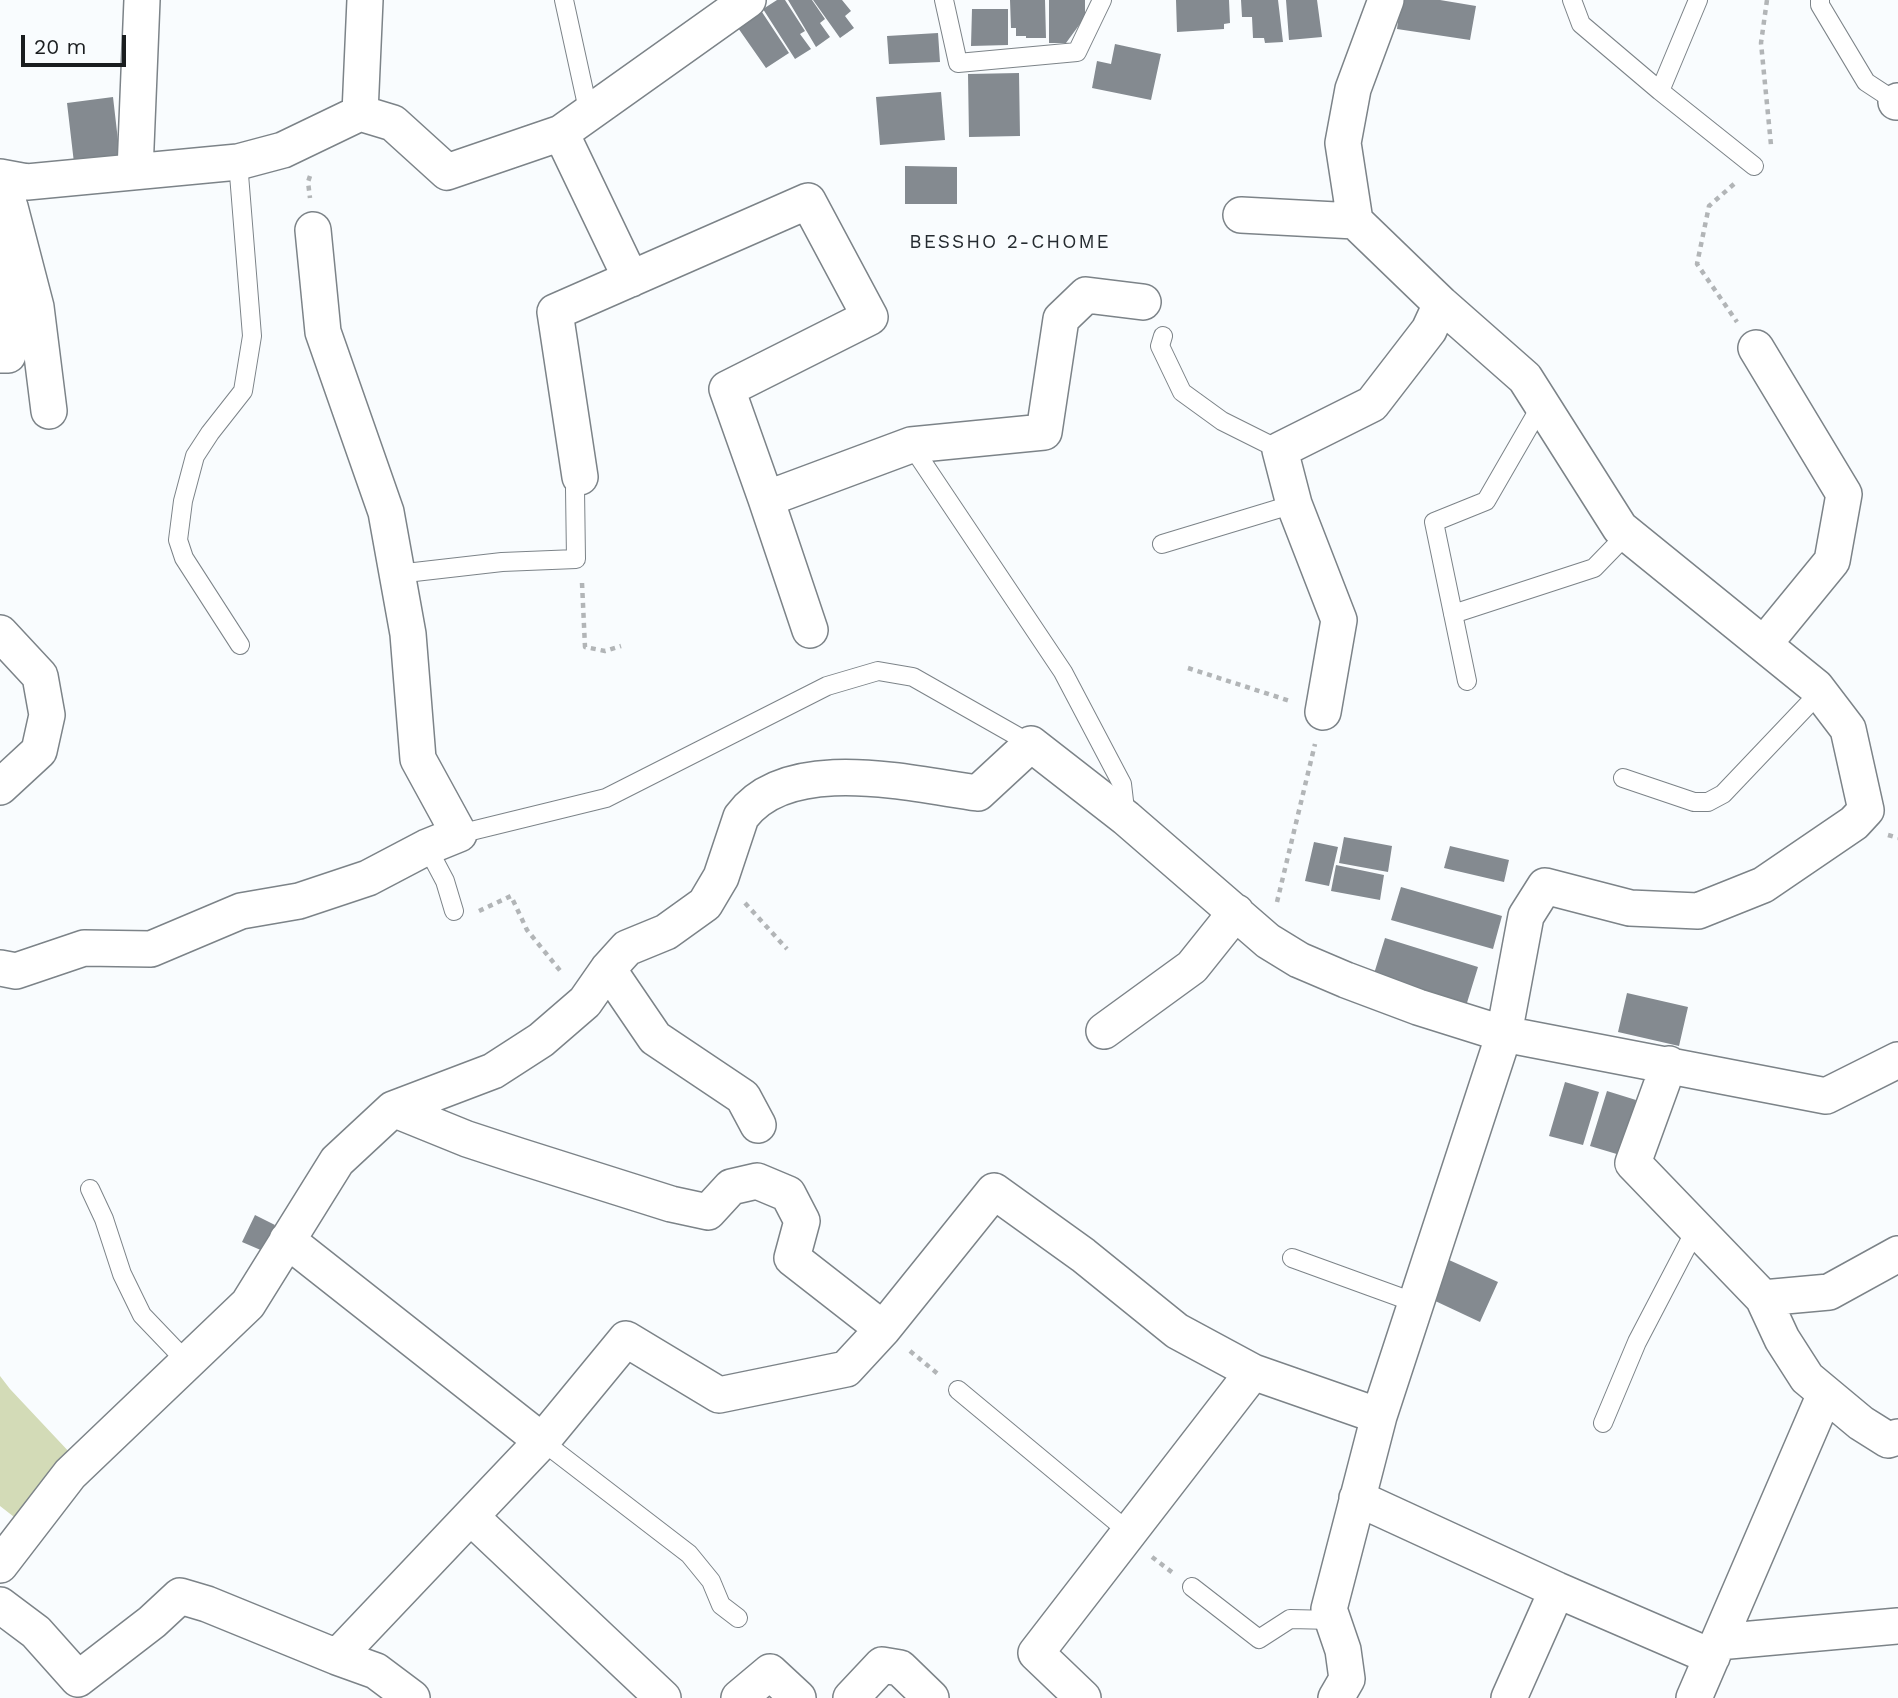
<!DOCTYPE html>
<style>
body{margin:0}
#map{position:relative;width:1898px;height:1698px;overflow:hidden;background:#f9fcfe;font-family:"Work Sans",sans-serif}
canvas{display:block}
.scale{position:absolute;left:21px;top:35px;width:105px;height:32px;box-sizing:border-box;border:4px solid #1a1d1f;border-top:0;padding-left:9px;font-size:21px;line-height:24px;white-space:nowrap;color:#1a1d1f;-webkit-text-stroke:5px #f9fcfe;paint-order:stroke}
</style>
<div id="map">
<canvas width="1898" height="1698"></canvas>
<div class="scale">20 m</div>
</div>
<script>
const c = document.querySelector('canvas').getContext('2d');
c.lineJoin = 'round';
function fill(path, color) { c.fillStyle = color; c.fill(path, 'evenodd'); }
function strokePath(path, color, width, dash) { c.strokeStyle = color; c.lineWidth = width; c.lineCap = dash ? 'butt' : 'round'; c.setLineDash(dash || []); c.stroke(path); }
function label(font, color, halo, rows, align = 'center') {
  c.font = font + ' "Work Sans",sans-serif'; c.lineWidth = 7; c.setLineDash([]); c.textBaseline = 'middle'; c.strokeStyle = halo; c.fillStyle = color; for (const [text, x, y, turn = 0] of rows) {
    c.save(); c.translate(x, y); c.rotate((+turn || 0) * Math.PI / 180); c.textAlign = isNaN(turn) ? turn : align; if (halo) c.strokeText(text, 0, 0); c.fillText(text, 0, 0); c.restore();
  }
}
fill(new Path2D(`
 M 0,1376 L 10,1389 L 72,1455 L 18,1520 L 0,1506 Z`), '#d3dbb7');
fill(new Path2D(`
 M 777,0 L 785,0 L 805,31 L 800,34 L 811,49 L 795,59 L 763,9 Z
 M 788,0 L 812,0 L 825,19 L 820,23 L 830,37 L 816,47 Z
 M 813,0 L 842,0 L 851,11 L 845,16 L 854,28 L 840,38 Z
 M 1010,0 L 1045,0 L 1046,38 L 1026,38 L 1026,36 L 1016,36 L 1016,28 L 1011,28 Z
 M 1049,0 L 1085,0 L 1085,17 L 1066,43 L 1049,43 Z
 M 1176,0 L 1229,0 L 1230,23 L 1224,24 L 1224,29 L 1177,32 Z
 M 1241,0 L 1278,0 L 1283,42 L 1265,43 L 1264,38 L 1253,38 L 1252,17 L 1242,17 Z
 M 1286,0 L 1317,0 L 1322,37 L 1289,40 Z
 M 1401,0 L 1440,0 L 1476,6 L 1470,40 L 1397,29 Z
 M 760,9 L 789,53 L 766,68 L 736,25 Z
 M 972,9 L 1008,9 L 1008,45 L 971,46 Z
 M 938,33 L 940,62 L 889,64 L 887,36 Z
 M 1115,44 L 1161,54 L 1151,100 L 1092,88 L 1097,61 L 1111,64 Z
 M 1019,73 L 1020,136 L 969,137 L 968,74 Z
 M 941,92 L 945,140 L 880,145 L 876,97 Z
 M 113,97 L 120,158 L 74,163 L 67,103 Z
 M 905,166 L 957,167 L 957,204 L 905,204 Z
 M 1344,837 L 1392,846 L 1388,872 L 1339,863 Z
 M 1314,842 L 1338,847 L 1329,886 L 1305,881 Z
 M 1450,846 L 1509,860 L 1504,882 L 1444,868 Z
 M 1336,865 L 1384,875 L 1380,900 L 1331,891 Z
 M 1401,887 L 1502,916 L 1493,949 L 1391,920 Z
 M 1385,938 L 1478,967 L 1466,1006 L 1373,977 Z
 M 1627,993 L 1688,1007 L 1679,1046 L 1618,1032 Z
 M 1565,1082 L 1599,1092 L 1583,1145 L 1549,1136 Z
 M 1607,1091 L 1636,1100 L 1620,1155 L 1590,1146 Z
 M 255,1215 L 275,1225 L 263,1251 L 242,1242 Z
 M 1449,1260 L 1498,1282 L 1480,1322 L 1431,1299 Z`), '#848a90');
const service = new Path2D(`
 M 564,0 L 589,114
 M 944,0 L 958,63 L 1077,52 L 1102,0
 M 1572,0 L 1581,24 L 1660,91 L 1754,166
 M 1820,0 L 1820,5 L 1866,82 L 1898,103
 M 1660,91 L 1698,0
 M 238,162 L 252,336 L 243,391 L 210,433 L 195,456 L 183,501 L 178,540 L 184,558 L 240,645
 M 1163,336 L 1160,346 L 1182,392 L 1222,421 L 1280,450
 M 911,445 L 1063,672 L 1122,784 L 1126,818
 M 1162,544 L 1294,504
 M 397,574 L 502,562 L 576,559 L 575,489 L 580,477
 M 1453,614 L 1594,568 L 1627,534
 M 1467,681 L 1434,522 L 1486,501 L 1542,404
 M 1623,778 L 1694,802 L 1708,802 L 1723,794 L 1820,692
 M 459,834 L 606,798 L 827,686 L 878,671 L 913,677 L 1031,744
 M 427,847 L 445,881 L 454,911
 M 90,1189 L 104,1219 L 122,1274 L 142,1315 L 187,1362
 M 1292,1258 L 1416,1303
 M 958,1390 L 1130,1533
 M 1603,1423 L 1637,1342 L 1696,1229
 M 542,1441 L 689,1554 L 711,1581 L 721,1605 L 738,1618
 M 1192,1587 L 1259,1639 L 1290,1619 L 1333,1620`);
const minor = new Path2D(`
 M 1896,102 L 1898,101
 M 360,113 L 365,0
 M 561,133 L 631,279
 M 135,171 L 142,0
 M 0,177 L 27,182 L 238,162 L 283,150 L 360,113 L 393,123 L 447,172 L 561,133 L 748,0
 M 0,205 L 10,207 L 36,307 L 49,411
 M 1241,215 L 1355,221
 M 0,255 L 5,270 L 8,355 L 0,355
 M 1756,348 L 1844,494 L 1832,561 L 1764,644
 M 580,477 L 555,312 L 808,201 L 870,317 L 727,389 L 766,499 L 810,630
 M 766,499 L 911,445 L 1044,432 L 1061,319 L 1086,295 L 1143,302
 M 0,633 L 40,676 L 47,715 L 39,751 L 0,787
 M 1323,712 L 1339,620 L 1294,504 L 1280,450 L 1372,404 L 1429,330 L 1441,304
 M 0,968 L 16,971 L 84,948 L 151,949 L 241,911 L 299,901 L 368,878 L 427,847 L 459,834 L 418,759 L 408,634 L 386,512 L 323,332 L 313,230
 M 608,969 L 655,1038 L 743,1097 L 758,1125
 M 1104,1031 L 1192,967 L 1236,912
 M 1669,1064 L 1633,1163 L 1763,1298 L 1782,1339 L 1807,1378 L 1861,1423 L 1888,1440 L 1898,1437
 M 393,1109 L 467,1139 L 519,1156 L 671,1204 L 708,1212 L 731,1187 L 757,1181 L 788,1194 L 802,1221 L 792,1258 L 883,1329
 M 287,1240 L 542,1441
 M 1763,1298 L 1829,1292 L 1898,1254
 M 1379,1416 L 1504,1034 L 1526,916 L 1545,886 L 1630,908 L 1698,911 L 1763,885 L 1854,823 L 1866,810 L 1848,729 L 1816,687 L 1620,528 L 1525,378 L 1441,304 L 1355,221 L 1343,143 L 1353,89 L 1386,0
 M 1357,1498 L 1557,1590 L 1712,1657
 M 471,1517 L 663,1698
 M 0,1565 L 70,1474 L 248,1304 L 337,1161 L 393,1109 L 493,1071 L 541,1040 L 585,1002 L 608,969 L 627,948 L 666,932 L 705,904 L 721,877 L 741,817 C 788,753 911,784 978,793 L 1031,744 L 1126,818 L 1268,941 L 1299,960 L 1346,980 L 1418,1007 L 1504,1034 L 1826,1096 L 1898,1060
 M 0,1605 L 36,1632 L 78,1679 L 152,1622 L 180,1596 L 207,1604 L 337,1657
 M 1718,1642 L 1898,1626
 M 412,1698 L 376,1671 L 337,1657 L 542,1441 L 626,1339 L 719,1395 L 846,1369 L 883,1329 L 994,1191 L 1083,1255 L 1177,1331 L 1253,1372 L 1379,1416 L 1329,1609 L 1343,1650 L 1347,1679 L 1336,1698
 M 739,1698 L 770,1672 L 798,1698
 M 851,1698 L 882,1665 L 900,1668 L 931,1698
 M 1083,1698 L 1036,1653 L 1253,1372
 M 1509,1698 L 1557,1590
 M 1694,1698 L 1825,1394`);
strokePath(service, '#7c8388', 20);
strokePath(minor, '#7c8388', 38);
strokePath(new Path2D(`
 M 1767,0 L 1761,43 L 1771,145
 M 310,176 L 308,182 L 310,198
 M 1734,184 L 1709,206 L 1697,264 L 1737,322
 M 582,583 L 585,647 L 605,651 L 621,646
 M 1188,668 L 1290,701
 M 1888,835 L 1898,838
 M 1277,902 L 1315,744
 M 745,903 L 787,949
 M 479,911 L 511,896 L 527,930 L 562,973
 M 910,1351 L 938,1374
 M 1152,1557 L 1173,1573`), '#b2b5b7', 4.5, [5, 5]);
strokePath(service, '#fff', 18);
strokePath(minor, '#fff', 35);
c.letterSpacing = '2px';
label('19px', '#252b30', '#f9fcfe', [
 ["BESSHO 2-CHOME",1010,242]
]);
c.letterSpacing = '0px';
</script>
